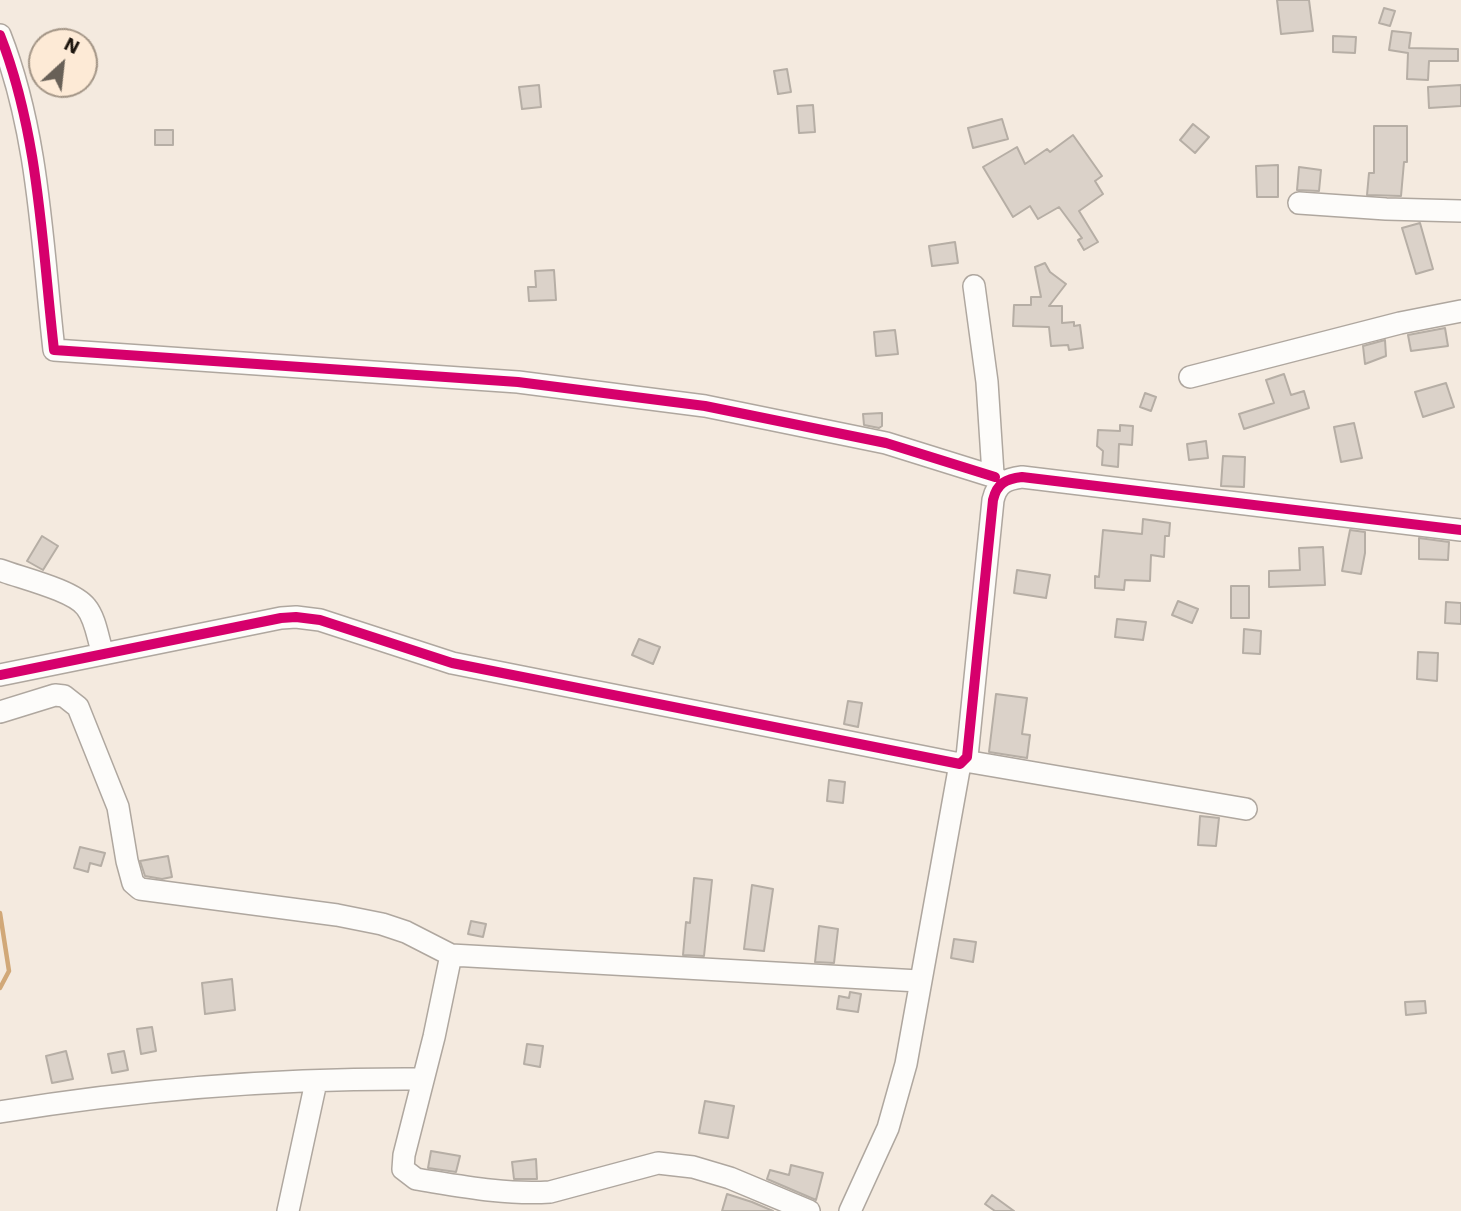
<!DOCTYPE html>
<style>
body{margin:0}
#map{position:relative;width:1461px;height:1211px;overflow:hidden;background:#f4eadf;font-family:"Work Sans",sans-serif}
canvas{display:block}
.north{position:absolute;left:28px;top:28px;width:70px;height:70px;box-sizing:border-box;background:#fdead6;border:2px solid #a39586;border-radius:50%;rotate:27deg;font-size:19px;font-weight:700;line-height:28px;text-align:center;color:#1c150e}
.north::after{content:'';display:block;margin:auto;width:24px;height:32px;background:#686057;clip-path:polygon(50% 0,100% 100%,50% 72%,0 100%)}
</style>
<div id="map">
<canvas width="1461" height="1211"></canvas>
<div class="north">N</div>
</div>
<script>
const c = document.querySelector('canvas').getContext('2d');
c.lineJoin = 'round';
function strokePath(path, color, width, dash) { c.strokeStyle = color; c.lineWidth = width; c.lineCap = dash ? 'butt' : 'round'; c.setLineDash(dash || []); c.stroke(path); }
function fill(path, color) { c.fillStyle = color; c.fill(path, 'evenodd'); }
strokePath(new Path2D(`
 M 0,913 L 9,971 L 0,988`), '#d1a878', 4.5);
const building = new Path2D(`
 M 1277,0 L 1309,0 L 1313,31 L 1281,34 Z
 M 1384,8 L 1395,11 L 1390,26 L 1379,23 Z
 M 1392,31 L 1411,33 L 1409,48 L 1458,49 L 1458,61 L 1429,61 L 1428,80 L 1407,79 L 1408,53 L 1389,50 Z
 M 1333,36 L 1356,37 L 1355,53 L 1333,52 Z
 M 787,69 L 791,92 L 778,94 L 774,71 Z
 M 539,85 L 541,107 L 522,109 L 519,87 Z
 M 1461,85 L 1461,106 L 1429,108 L 1428,87 Z
 M 813,105 L 815,132 L 799,133 L 797,106 Z
 M 1002,119 L 1008,139 L 973,148 L 968,128 Z
 M 1193,124 L 1209,137 L 1195,153 L 1180,140 Z
 M 1374,126 L 1407,126 L 1407,162 L 1404,162 L 1401,196 L 1367,195 L 1369,173 L 1374,173 Z
 M 155,130 L 173,130 L 173,145 L 155,145 Z
 M 1073,135 L 1102,176 L 1095,181 L 1103,194 L 1079,211 L 1098,242 L 1084,250 L 1078,240 L 1082,238 L 1059,207 L 1038,219 L 1030,206 L 1013,217 L 983,167 L 1017,147 L 1025,164 L 1047,149 L 1050,152 Z
 M 1278,165 L 1278,197 L 1257,197 L 1256,166 Z
 M 1299,167 L 1321,170 L 1319,191 L 1297,190 Z
 M 1420,223 L 1433,269 L 1416,274 L 1402,228 Z
 M 955,242 L 958,263 L 932,266 L 929,246 Z
 M 1045,263 L 1050,272 L 1066,284 L 1049,306 L 1062,306 L 1062,323 L 1074,322 L 1074,326 L 1080,325 L 1083,348 L 1069,350 L 1068,345 L 1051,346 L 1049,327 L 1013,326 L 1014,305 L 1031,305 L 1031,297 L 1041,297 L 1035,267 Z
 M 554,270 L 556,300 L 529,301 L 528,287 L 536,287 L 535,271 Z
 M 1445,328 L 1448,346 L 1411,351 L 1408,335 Z
 M 895,330 L 898,354 L 876,356 L 874,332 Z
 M 1385,340 L 1386,356 L 1365,364 L 1363,346 Z
 M 1284,374 L 1291,395 L 1304,391 L 1309,408 L 1244,429 L 1239,414 L 1274,403 L 1266,380 Z
 M 1446,383 L 1454,407 L 1423,417 L 1415,392 Z
 M 1145,393 L 1156,397 L 1151,411 L 1140,407 Z
 M 882,413 L 882,426 L 879,428 L 864,425 L 863,414 Z
 M 1354,423 L 1362,458 L 1341,462 L 1334,427 Z
 M 1120,425 L 1133,426 L 1132,445 L 1119,444 L 1118,467 L 1102,465 L 1103,451 L 1097,446 L 1098,430 L 1120,431 Z
 M 1206,441 L 1208,458 L 1189,460 L 1187,444 Z
 M 1223,456 L 1245,457 L 1244,487 L 1221,486 Z
 M 1143,519 L 1170,523 L 1169,536 L 1165,536 L 1164,557 L 1151,555 L 1150,581 L 1125,580 L 1124,590 L 1095,588 L 1095,576 L 1099,577 L 1103,530 L 1142,534 Z
 M 1350,530 L 1365,532 L 1365,553 L 1361,574 L 1342,571 Z
 M 42,536 L 58,546 L 43,570 L 27,561 Z
 M 1419,538 L 1449,542 L 1448,560 L 1419,559 Z
 M 1323,547 L 1325,585 L 1269,587 L 1269,571 L 1300,570 L 1299,548 Z
 M 1017,570 L 1050,575 L 1046,598 L 1014,593 Z
 M 1231,586 L 1249,586 L 1249,618 L 1231,618 Z
 M 1178,601 L 1198,609 L 1192,623 L 1172,615 Z
 M 1446,602 L 1461,603 L 1461,624 L 1445,623 Z
 M 1117,619 L 1146,622 L 1143,640 L 1115,637 Z
 M 1244,629 L 1261,631 L 1260,654 L 1243,653 Z
 M 639,639 L 660,647 L 653,664 L 632,655 Z
 M 1418,652 L 1438,653 L 1437,681 L 1417,679 Z
 M 996,694 L 1027,698 L 1022,734 L 1030,735 L 1027,758 L 989,752 Z
 M 848,701 L 862,703 L 858,727 L 844,724 Z
 M 829,780 L 845,782 L 843,803 L 827,801 Z
 M 1200,816 L 1219,818 L 1216,846 L 1198,845 Z
 M 80,847 L 105,853 L 101,866 L 90,863 L 88,872 L 74,868 Z
 M 168,856 L 172,877 L 162,879 L 145,876 L 140,861 Z
 M 694,878 L 712,880 L 704,956 L 683,955 L 686,922 L 690,923 Z
 M 752,885 L 773,889 L 764,951 L 744,949 Z
 M 471,921 L 486,924 L 483,937 L 468,934 Z
 M 819,926 L 838,929 L 834,963 L 815,962 Z
 M 954,939 L 976,942 L 973,962 L 951,958 Z
 M 232,979 L 235,1010 L 205,1014 L 202,983 Z
 M 850,992 L 861,994 L 858,1012 L 837,1009 L 839,996 L 849,998 Z
 M 1425,1001 L 1426,1013 L 1406,1015 L 1405,1002 Z
 M 152,1027 L 156,1051 L 141,1054 L 137,1029 Z
 M 527,1044 L 543,1046 L 540,1067 L 524,1064 Z
 M 66,1051 L 73,1079 L 52,1083 L 46,1056 Z
 M 124,1051 L 128,1070 L 112,1073 L 108,1054 Z
 M 705,1101 L 734,1106 L 728,1138 L 699,1133 Z
 M 431,1151 L 460,1156 L 456,1172 L 428,1168 Z
 M 536,1159 L 537,1179 L 514,1179 L 512,1162 Z
 M 791,1165 L 823,1173 L 816,1200 L 767,1179 L 770,1170 L 789,1175 Z
 M 727,1194 L 752,1202 L 773,1211 L 722,1211 Z
 M 992,1195 L 1014,1211 L 995,1211 L 985,1204 Z`);
fill(building, '#dbd2c9');
strokePath(building, '#b6aea5', 2);
const minor = new Path2D(`
 M 0,35 C 39,134 42,245 54,350 L 518,382 L 705,406 L 886,443 L 995,477
 M 1299,203 L 1386,209 L 1461,211
 M 974,286 L 987,382 L 993,474 L 1001,483
 M 1190,377 L 1400,323 L 1461,311
 M 0,570 C 21,578 73,590 86,607 C 96,619 98,640 103,654
 M 0,675 L 281,618 L 296,617 L 320,620 L 452,663 L 960,764 L 967,757 L 993,500 C 997,483 1006,479 1022,477 L 1461,530
 M 0,712 L 55,695 L 64,696 L 78,707 L 118,807 L 127,861 L 133,883 L 140,889 L 337,915 L 382,924 L 406,932 L 451,955
 M 965,761 L 1246,809
 M 0,1112 C 139,1089 282,1078 423,1079
 M 288,1211 L 316,1082
 M 809,1211 L 730,1178 L 693,1167 L 658,1163 L 550,1192 C 505,1195 460,1186 416,1179 L 403,1169 L 404,1155 L 434,1037 L 451,955 L 919,981
 M 850,1211 L 888,1128 L 906,1064 L 960,764`);
strokePath(minor, '#afa79f', 24);
strokePath(minor, '#fdfcfa', 21);
strokePath(new Path2D(`
 M 0,35 C 39,134 42,245 54,350 L 518,382 L 705,406 L 886,443 L 995,477
 M 0,675 L 281,618 L 296,617 L 320,620 L 452,663 L 960,764 L 967,757 L 993,500 C 997,483 1006,479 1022,477 L 1461,530`), '#d6006c', 10);
</script>
